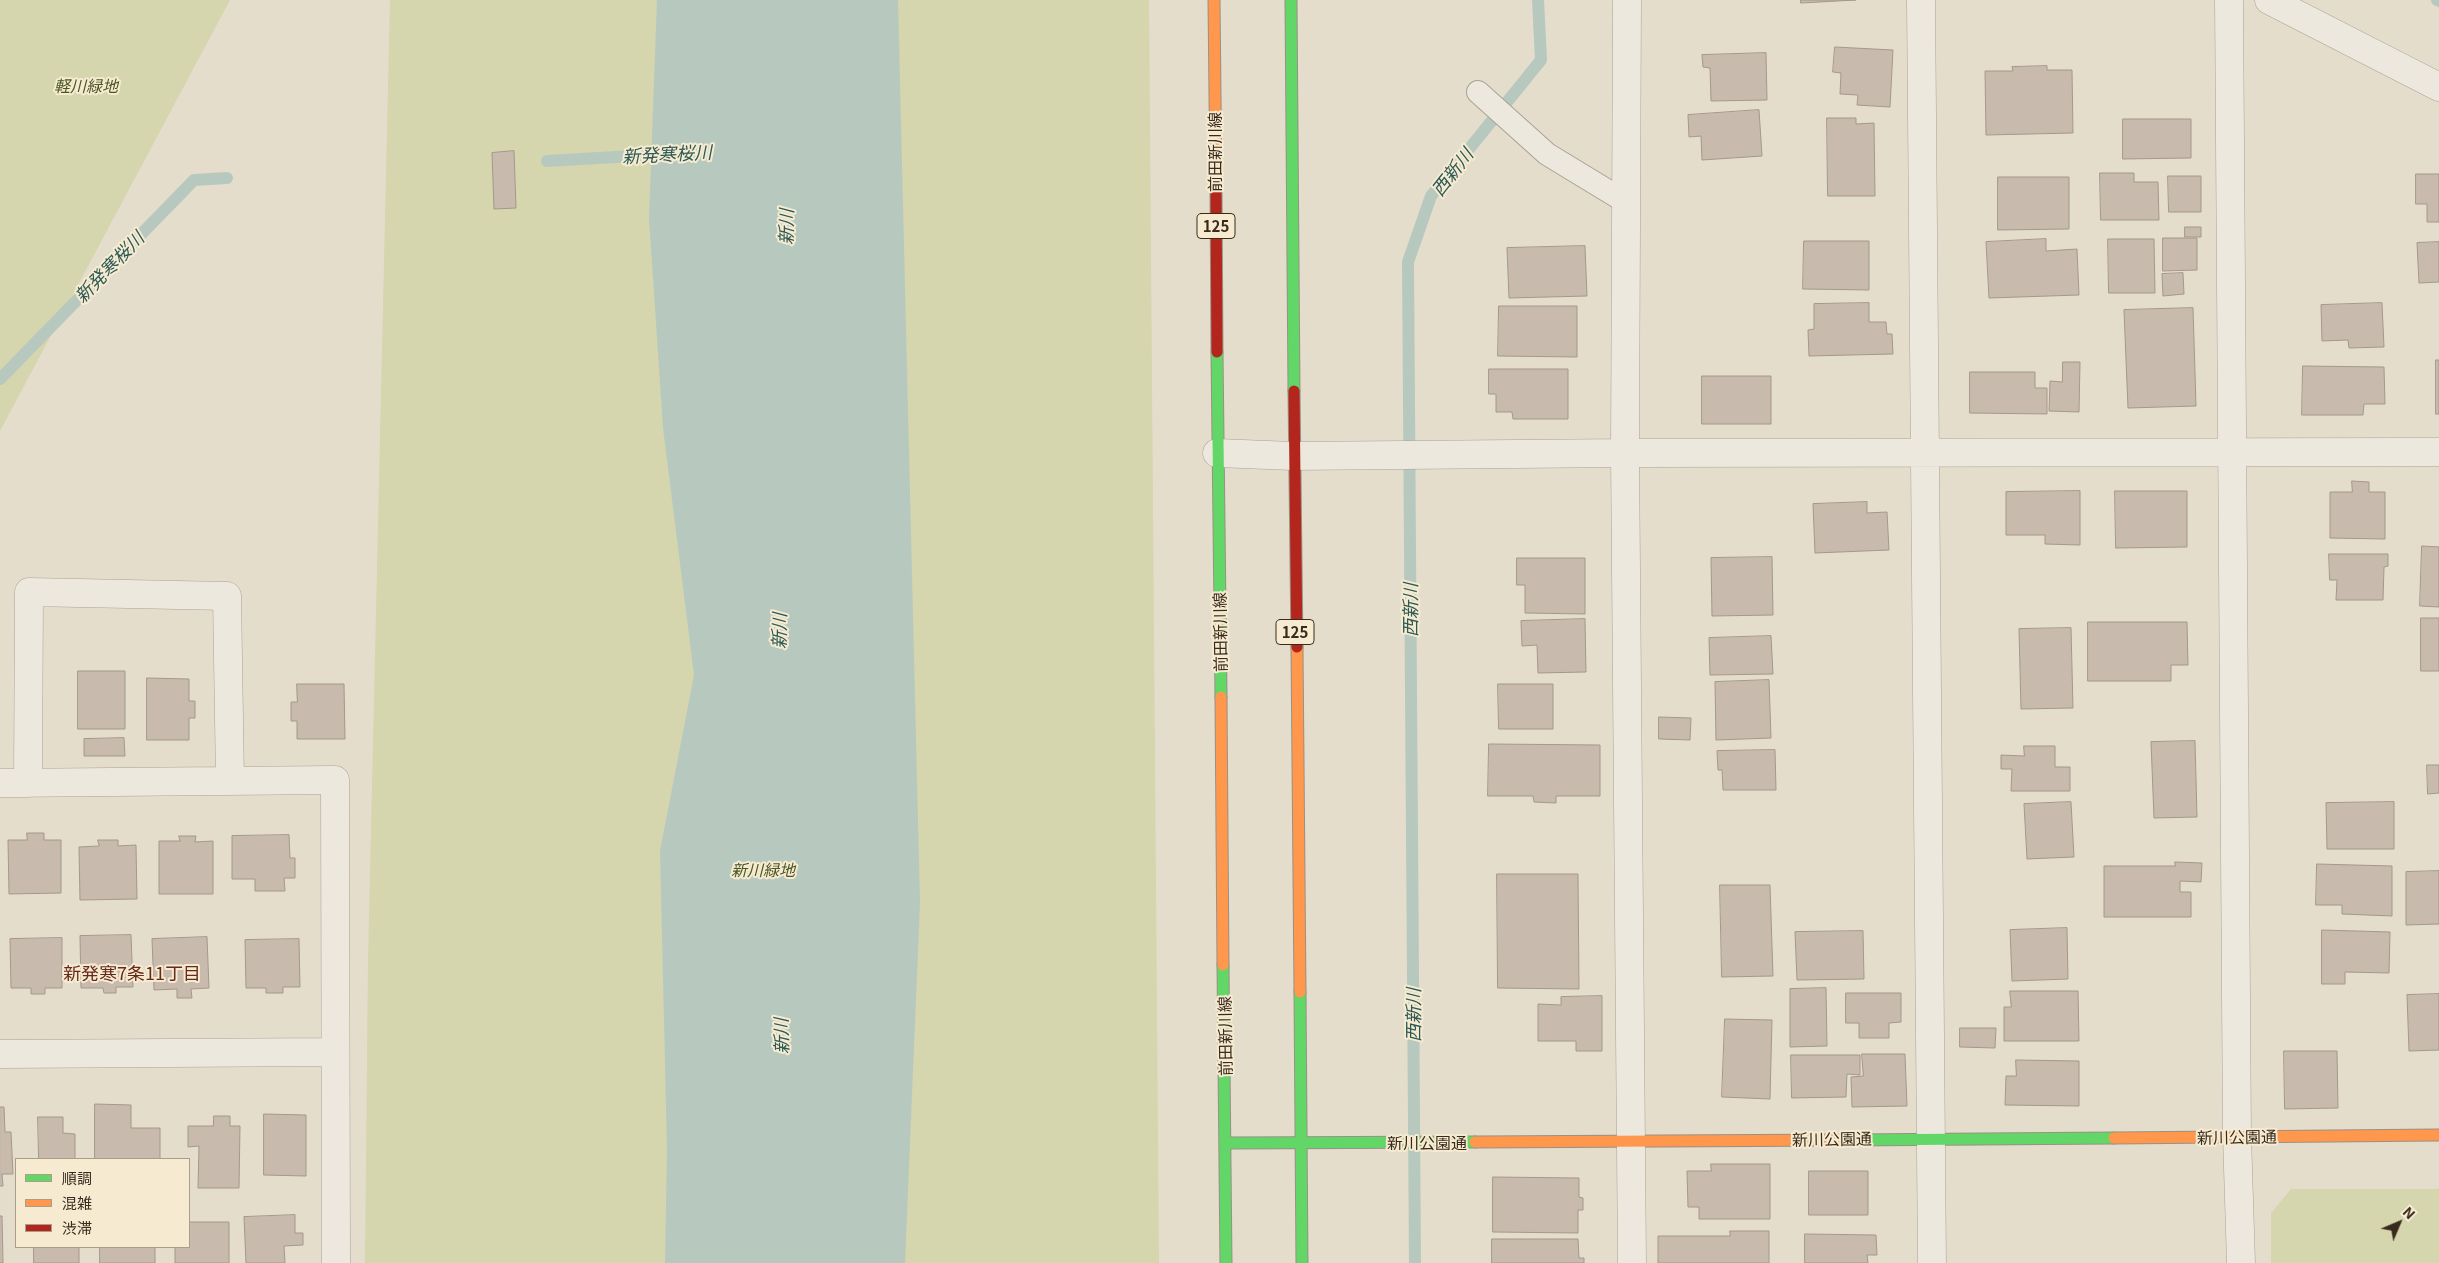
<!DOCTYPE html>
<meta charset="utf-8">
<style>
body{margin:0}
#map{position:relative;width:2439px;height:1263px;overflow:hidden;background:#e4ddcc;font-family:Georgia,"Noto Sans JP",serif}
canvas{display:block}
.legend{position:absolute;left:15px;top:1158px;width:175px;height:90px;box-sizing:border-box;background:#f6ebd1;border:1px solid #aa9e89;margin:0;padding:6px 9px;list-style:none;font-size:15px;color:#392a1d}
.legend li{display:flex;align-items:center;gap:10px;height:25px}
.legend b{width:25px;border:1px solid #aa9e89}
.north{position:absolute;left:2374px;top:1198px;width:50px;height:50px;-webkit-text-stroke:4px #f6ebd1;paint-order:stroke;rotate:45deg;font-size:14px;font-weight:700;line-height:20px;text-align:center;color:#392a1d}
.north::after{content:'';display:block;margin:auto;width:18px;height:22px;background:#392a1d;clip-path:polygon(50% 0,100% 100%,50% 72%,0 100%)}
</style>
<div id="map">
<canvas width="2439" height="1263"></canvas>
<ul class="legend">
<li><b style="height:6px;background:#63d668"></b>順調</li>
<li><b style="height:6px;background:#ff974d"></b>混雑</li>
<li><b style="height:6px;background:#b3261e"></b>渋滞</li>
</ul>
<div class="north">N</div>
</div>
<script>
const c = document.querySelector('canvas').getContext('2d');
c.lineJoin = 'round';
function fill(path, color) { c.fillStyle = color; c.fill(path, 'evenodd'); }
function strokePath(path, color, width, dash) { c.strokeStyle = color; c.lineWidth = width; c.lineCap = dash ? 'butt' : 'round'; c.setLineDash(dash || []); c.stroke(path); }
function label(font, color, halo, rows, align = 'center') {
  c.font = font + ' Georgia,"Noto Sans JP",serif'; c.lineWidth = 4; c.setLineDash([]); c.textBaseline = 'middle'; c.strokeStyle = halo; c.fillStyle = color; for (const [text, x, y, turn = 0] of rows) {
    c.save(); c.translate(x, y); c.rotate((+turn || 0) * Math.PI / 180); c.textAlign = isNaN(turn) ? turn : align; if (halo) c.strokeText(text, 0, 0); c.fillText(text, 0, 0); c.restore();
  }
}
fill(new Path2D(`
 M 0,0 L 230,0 L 0,431 Z
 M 390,0 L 1149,0 L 1159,1263 L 365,1263 L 368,960 Z
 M 2291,1189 L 2439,1189 L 2439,1263 L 2271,1263 L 2271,1213 Z`), '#d5d5ae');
fill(new Path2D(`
 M 657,0 L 898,0 L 920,903 L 905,1263 L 665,1263 L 667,1150 L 660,851 L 694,675 L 663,428 L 649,218 Z`), '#b7c9be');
strokePath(new Path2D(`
 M 2437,0 L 2439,1
 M 547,161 L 667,154
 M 0,379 L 194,180 L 227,178
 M 1415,1263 L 1408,262 L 1431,196 L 1541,60 L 1538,0`), '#b7c9be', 12);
const building = new Path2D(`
 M 1801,0 L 1856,0 L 1801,3 Z
 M 1835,47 L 1893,50 L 1890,107 L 1857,105 L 1858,95 L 1840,94 L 1841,73 L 1833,72 Z
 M 1766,53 L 1767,100 L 1711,101 L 1710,68 L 1703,67 L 1702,55 Z
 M 2047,66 L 2047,70 L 2072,70 L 2073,133 L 1986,135 L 1985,71 L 2013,71 L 2012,67 Z
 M 1759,110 L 1762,156 L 1702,160 L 1701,136 L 1689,137 L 1688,115 Z
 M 1827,118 L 1856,118 L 1856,124 L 1874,123 L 1875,196 L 1828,196 Z
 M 2123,119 L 2191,119 L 2191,158 L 2123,159 Z
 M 514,151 L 516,208 L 494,209 L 492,153 Z
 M 2100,173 L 2134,173 L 2134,182 L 2158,182 L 2159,220 L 2101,220 Z
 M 2416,174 L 2439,174 L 2439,222 L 2427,222 L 2427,204 L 2416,204 Z
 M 2168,176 L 2201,176 L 2201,212 L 2169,212 Z
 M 1998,177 L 2069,177 L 2069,229 L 1998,230 Z
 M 2185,227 L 2201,227 L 2201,237 L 2185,237 Z
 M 2163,238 L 2197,238 L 2197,270 L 2163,271 Z
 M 2046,239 L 2046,251 L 2077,249 L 2079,295 L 1989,298 L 1986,242 Z
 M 2108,239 L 2154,239 L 2155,293 L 2109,293 Z
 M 1804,241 L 1869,241 L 1869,290 L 1803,289 Z
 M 2439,242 L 2439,282 L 2419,283 L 2417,243 Z
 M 1585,246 L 1587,296 L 1509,298 L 1507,248 Z
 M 2183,273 L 2184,294 L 2163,296 L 2162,274 Z
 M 1869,303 L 1869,322 L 1886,322 L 1887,334 L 1892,334 L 1893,354 L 1809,356 L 1808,330 L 1814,329 L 1814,304 Z
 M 2382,303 L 2384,347 L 2349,348 L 2348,340 L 2322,341 L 2321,305 Z
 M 1499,306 L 1577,306 L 1577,357 L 1498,356 Z
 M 2193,308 L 2196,406 L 2128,408 L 2124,310 Z
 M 2436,360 L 2439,360 L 2439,414 L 2436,414 Z
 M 2063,362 L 2080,362 L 2079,412 L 2049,411 L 2050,381 L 2062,382 Z
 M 2303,366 L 2384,367 L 2385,404 L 2364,404 L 2363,415 L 2302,415 Z
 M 1489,369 L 1568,369 L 1568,419 L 1513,419 L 1512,412 L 1496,412 L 1496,394 L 1489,394 Z
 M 1970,372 L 2035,372 L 2035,388 L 2047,388 L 2047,414 L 1970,413 Z
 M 1702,376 L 1771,376 L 1771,424 L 1702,424 Z
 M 2352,481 L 2369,482 L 2369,492 L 2385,492 L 2385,539 L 2330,538 L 2330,492 L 2352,492 Z
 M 2080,491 L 2080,545 L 2045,544 L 2045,535 L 2006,535 L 2006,492 Z
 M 2115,491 L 2187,491 L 2187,547 L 2116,548 Z
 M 1867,502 L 1867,513 L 1887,512 L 1889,550 L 1815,553 L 1813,504 Z
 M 2422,546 L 2439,547 L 2439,607 L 2420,606 Z
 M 2329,554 L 2388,554 L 2388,566 L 2384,567 L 2383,600 L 2336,600 L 2337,580 L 2330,580 Z
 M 1772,557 L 1773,615 L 1712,616 L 1711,558 Z
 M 1517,558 L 1585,558 L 1585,614 L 1525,613 L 1525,585 L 1517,585 Z
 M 2421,618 L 2439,618 L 2439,671 L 2421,671 Z
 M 1585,619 L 1586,672 L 1538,673 L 1537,645 L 1522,646 L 1521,621 Z
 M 2088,622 L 2187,622 L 2188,665 L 2171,665 L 2171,681 L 2088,681 Z
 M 2071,628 L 2073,708 L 2021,709 L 2019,629 Z
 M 1771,636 L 1773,674 L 1710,675 L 1709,638 Z
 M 78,671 L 125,671 L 125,729 L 78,729 Z
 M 147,678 L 189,679 L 189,701 L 195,701 L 195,718 L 189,718 L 189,740 L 147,740 Z
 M 1769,680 L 1771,738 L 1716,740 L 1715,682 Z
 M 297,684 L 344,684 L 345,739 L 297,739 L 297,721 L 291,721 L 291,702 L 297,702 Z
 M 1498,684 L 1553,684 L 1553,729 L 1499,729 Z
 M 1659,717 L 1691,718 L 1690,740 L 1659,739 Z
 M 124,738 L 125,756 L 84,756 L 84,739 Z
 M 2195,741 L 2197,817 L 2154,818 L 2151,742 Z
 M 1489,744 L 1600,745 L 1600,796 L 1556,796 L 1556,803 L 1534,802 L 1533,796 L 1488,796 Z
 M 2024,746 L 2055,746 L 2055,767 L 2070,767 L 2070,791 L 2011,791 L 2012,769 L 2001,769 L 2001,755 L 2024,756 Z
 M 1775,750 L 1776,790 L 1723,790 L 1722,770 L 1718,770 L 1717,751 Z
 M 2427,765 L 2439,765 L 2439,793 L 2428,794 Z
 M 2071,802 L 2074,857 L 2027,859 L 2024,804 Z
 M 2394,802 L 2394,849 L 2327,849 L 2326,803 Z
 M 27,833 L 44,833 L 44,840 L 61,840 L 61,893 L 9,894 L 8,840 L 27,840 Z
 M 289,835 L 290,858 L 295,858 L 295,878 L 284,878 L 285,891 L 255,891 L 255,879 L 232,879 L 232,836 Z
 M 179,836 L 196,836 L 195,842 L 213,841 L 213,894 L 159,894 L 159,841 L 180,841 Z
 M 98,840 L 118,840 L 118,846 L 136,845 L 137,899 L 80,900 L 79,847 L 99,846 Z
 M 2175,862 L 2202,863 L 2201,882 L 2180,881 L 2180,892 L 2191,892 L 2191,917 L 2104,917 L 2104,866 L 2175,866 Z
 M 2317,864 L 2392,866 L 2392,916 L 2342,914 L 2342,905 L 2316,905 Z
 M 2439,871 L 2439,924 L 2406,925 L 2406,872 Z
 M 1497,874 L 1578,874 L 1579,989 L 1498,988 Z
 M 1720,885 L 1770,885 L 1773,976 L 1722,977 Z
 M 2067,928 L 2068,979 L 2012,981 L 2010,930 Z
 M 2322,930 L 2390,932 L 2389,973 L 2345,972 L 2345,984 L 2322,984 Z
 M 1863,931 L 1864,979 L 1797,980 L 1795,932 Z
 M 131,935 L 133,987 L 116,987 L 116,993 L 104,993 L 103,988 L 81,988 L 80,936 Z
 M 207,937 L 209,988 L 191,989 L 192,998 L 177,998 L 177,989 L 154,990 L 152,939 Z
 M 62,938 L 62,988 L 45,988 L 45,994 L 31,994 L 31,988 L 11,988 L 10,939 Z
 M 299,939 L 300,987 L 283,987 L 283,993 L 266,993 L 266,988 L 246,988 L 245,940 Z
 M 1826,988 L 1827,1046 L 1790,1047 L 1790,989 Z
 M 2010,991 L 2078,991 L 2079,1041 L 2004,1041 L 2004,1007 L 2011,1007 Z
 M 1846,993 L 1901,993 L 1901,1022 L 1889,1023 L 1889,1038 L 1859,1038 L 1859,1023 L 1846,1023 Z
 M 2439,994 L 2439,1050 L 2409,1051 L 2407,995 Z
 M 1602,996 L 1602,1051 L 1576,1051 L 1576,1041 L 1538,1041 L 1538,1004 L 1561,1005 L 1561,997 Z
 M 1725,1019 L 1772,1020 L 1770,1099 L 1722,1097 Z
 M 1960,1028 L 1996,1028 L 1995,1048 L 1960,1047 Z
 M 2284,1051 L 2337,1051 L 2338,1108 L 2285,1109 Z
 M 1862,1054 L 1905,1054 L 1907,1106 L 1852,1107 L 1851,1077 L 1863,1076 Z
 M 1791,1055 L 1860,1055 L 1860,1075 L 1847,1074 L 1846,1097 L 1792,1098 Z
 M 2016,1060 L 2079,1061 L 2079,1106 L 2005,1105 L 2006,1076 L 2016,1076 Z
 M 95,1104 L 131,1105 L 131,1128 L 160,1128 L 160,1159 L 95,1159 Z
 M 0,1107 L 4,1107 L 5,1132 L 11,1132 L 13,1174 L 2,1174 L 3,1186 L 0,1186 Z
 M 264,1114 L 306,1115 L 306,1176 L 264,1175 Z
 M 214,1116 L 230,1116 L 230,1126 L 240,1126 L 239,1188 L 198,1188 L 199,1146 L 188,1147 L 188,1126 L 213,1126 Z
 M 38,1117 L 63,1117 L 63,1133 L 75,1134 L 75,1159 L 39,1159 Z
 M 1711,1164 L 1770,1164 L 1770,1219 L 1699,1219 L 1699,1207 L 1688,1207 L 1687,1171 L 1711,1171 Z
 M 1809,1171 L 1868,1171 L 1868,1215 L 1809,1215 Z
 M 1493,1177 L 1579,1178 L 1579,1197 L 1583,1198 L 1583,1210 L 1578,1210 L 1578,1233 L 1493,1232 Z
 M 295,1215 L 295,1233 L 303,1233 L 303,1245 L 284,1246 L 285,1263 L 246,1263 L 244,1217 Z
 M 0,1216 L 2,1216 L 3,1263 L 0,1263 Z
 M 189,1222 L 229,1222 L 229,1263 L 175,1263 L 175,1247 L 189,1247 Z
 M 1730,1231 L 1769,1231 L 1769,1263 L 1658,1263 L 1658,1236 L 1730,1236 Z
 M 1805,1234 L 1876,1235 L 1877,1255 L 1867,1255 L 1868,1263 L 1805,1263 Z
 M 1492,1239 L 1578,1239 L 1579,1258 L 1584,1258 L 1584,1263 L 1492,1263 Z
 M 34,1247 L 79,1247 L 79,1263 L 34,1263 Z
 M 100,1247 L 155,1247 L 155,1263 L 100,1263 Z`);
fill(building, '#c8bbad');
strokePath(building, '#a4988b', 1);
const lane = new Path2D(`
 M 1478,92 L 1547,154 L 1626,202`);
const street = new Path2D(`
 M 1627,0 L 1625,453 L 1632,1263
 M 1921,0 L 1932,1263
 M 2229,0 L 2237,1136 L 2241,1263
 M 2269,0 L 2439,87
 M 1217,453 L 1293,456 L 1625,453 L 2439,452
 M 0,783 L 335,780 L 336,1263
 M 28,783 L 29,592 L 227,596 L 230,781
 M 0,1054 L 335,1052`);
const fast = new Path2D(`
 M 1291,0 L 1294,391
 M 1217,352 L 1221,697
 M 1223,965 L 1226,1263
 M 1300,992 L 1302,1263
 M 1848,1140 L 2114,1138
 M 1226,1143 L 1475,1142`);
const slow = new Path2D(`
 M 1214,0 L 1216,191
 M 1297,647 L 1300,992
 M 1221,697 L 1223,965
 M 2114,1138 L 2439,1135
 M 1475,1142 L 1848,1140`);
const jam = new Path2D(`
 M 1216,191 L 1217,352
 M 1294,391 L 1297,647`);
strokePath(lane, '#a9a295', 24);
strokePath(street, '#a9a295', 29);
strokePath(fast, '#999185', 13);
strokePath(slow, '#999185', 13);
strokePath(jam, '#999185', 13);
strokePath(lane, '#ece8de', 22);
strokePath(street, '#ece8de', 28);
strokePath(fast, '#63d668', 11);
strokePath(slow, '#ff974d', 11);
strokePath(jam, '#b3261e', 11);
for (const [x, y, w] of [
 [1216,226,38],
 [1295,632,38]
]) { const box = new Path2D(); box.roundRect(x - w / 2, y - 12.5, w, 25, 4); c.fillStyle = '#f6ebd1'; c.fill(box); strokePath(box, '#392a1d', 1); }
label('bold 15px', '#392a1d', null, [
 ["125",1216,226],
 ["125",1295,632]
]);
label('italic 16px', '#4a5623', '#f6ebd1', [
 ["軽川緑地",86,86],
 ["新川緑地",763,870]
]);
label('16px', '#392a1d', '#f6ebd1', [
 ["前田新川線",1215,152,-90],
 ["前田新川線",1220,632,-91],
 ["前田新川線",1225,1036,-91],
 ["新川公園通",2237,1137,-1],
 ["新川公園通",1832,1139,-1],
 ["新川公園通",1427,1143]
]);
label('italic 18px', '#2c5955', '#f6ebd1', [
 ["新発寒桜川",667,154,-3],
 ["西新川",1452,172,-52],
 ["新川",786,227,-89],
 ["新発寒桜川",109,267,-46],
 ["西新川",1410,610,-90],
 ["新川",779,631,-89],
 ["西新川",1413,1015,-90],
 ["新川",781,1036,-91]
]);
label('18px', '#66291b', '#f6ebd1', [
 ["新発寒7条11丁目",132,973]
]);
</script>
